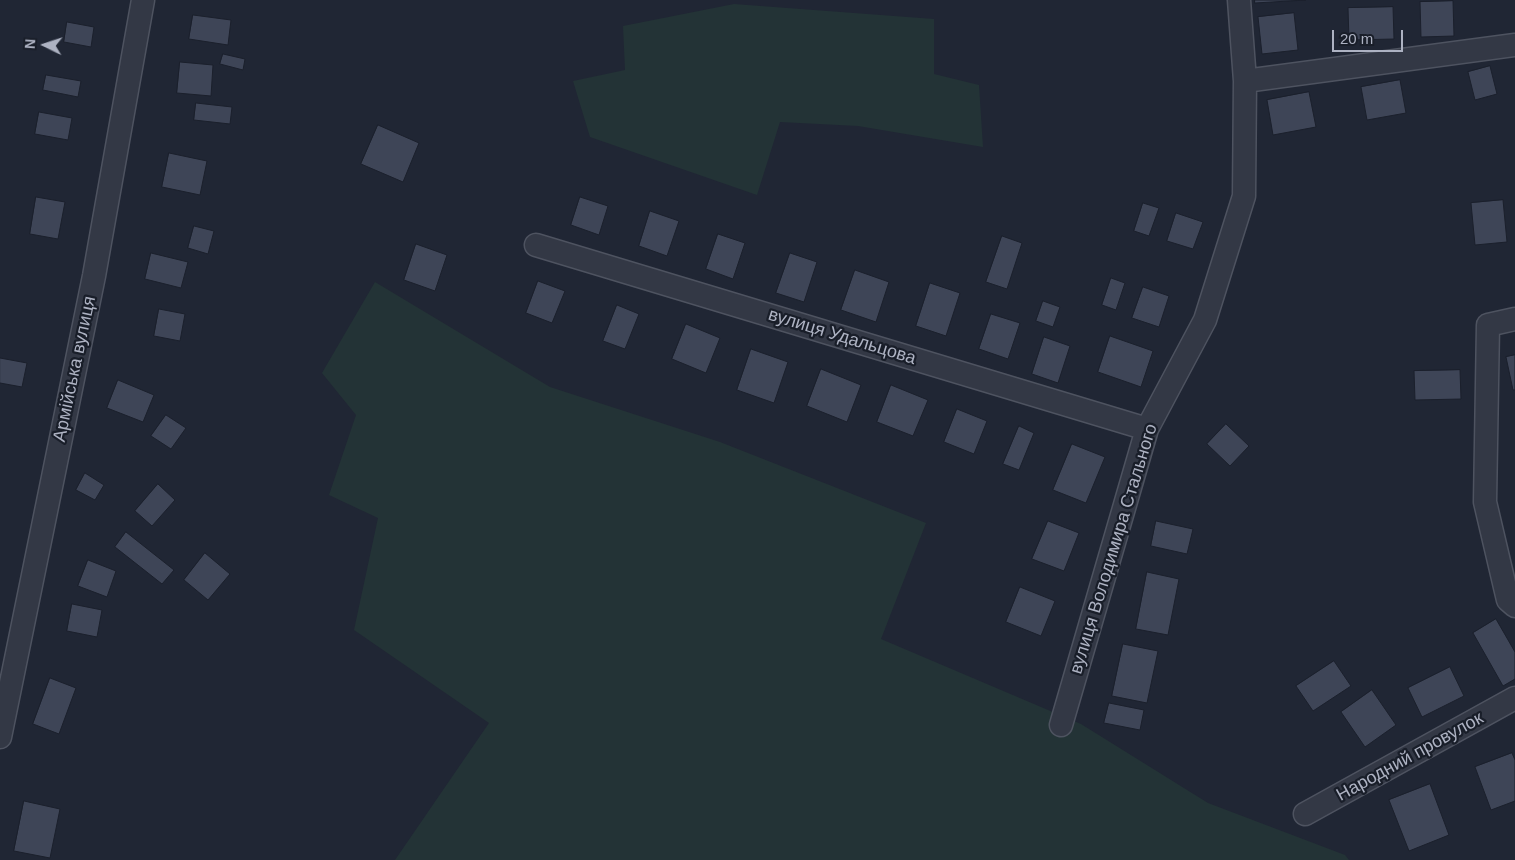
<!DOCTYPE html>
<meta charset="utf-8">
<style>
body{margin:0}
#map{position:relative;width:1515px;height:860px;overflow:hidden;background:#202634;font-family:Helvetica,sans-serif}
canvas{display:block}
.north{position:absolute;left:20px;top:20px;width:50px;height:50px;-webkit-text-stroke:4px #191e29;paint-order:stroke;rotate:274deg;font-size:14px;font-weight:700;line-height:20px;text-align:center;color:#adb2c2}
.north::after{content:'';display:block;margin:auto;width:18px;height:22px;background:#adb2c2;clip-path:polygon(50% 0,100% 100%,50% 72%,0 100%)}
.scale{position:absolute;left:1332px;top:30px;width:71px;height:22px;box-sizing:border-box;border:2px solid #adb2c2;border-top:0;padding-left:6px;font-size:15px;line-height:18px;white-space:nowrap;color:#adb2c2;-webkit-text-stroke:4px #191e29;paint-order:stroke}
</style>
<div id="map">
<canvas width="1515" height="860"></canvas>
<div class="north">N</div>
<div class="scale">20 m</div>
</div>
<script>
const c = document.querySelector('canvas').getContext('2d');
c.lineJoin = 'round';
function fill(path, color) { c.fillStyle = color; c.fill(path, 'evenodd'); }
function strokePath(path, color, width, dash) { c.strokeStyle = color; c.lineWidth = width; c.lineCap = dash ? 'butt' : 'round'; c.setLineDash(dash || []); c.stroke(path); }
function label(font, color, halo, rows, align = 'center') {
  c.font = font + ' Helvetica,sans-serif'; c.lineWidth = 4.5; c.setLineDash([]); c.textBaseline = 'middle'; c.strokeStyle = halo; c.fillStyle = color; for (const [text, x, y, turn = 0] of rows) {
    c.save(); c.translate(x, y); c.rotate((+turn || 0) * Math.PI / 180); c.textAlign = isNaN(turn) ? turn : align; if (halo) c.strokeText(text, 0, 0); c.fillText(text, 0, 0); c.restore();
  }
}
fill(new Path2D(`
 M 734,4 L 934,19 L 934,74 L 979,85 L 983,147 L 858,126 L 780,122 L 757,195 L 590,137 L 573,81 L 625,70 L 623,26 Z
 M 375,282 L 550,387 L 720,442 L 926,523 L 881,639 L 1081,724 L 1208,803 L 1345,855 L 1349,860 L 395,860 L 489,723 L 354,630 L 378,518 L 329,495 L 356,415 L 322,373 Z`), '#233336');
const building = new Path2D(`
 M 1255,0 L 1306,0 L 1255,3 Z
 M 1453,1 L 1454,36 L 1421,37 L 1420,2 Z
 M 1393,7 L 1394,39 L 1349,40 L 1348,8 Z
 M 1294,13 L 1298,50 L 1262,54 L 1258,17 Z
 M 193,15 L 231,20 L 228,45 L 189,39 Z
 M 67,22 L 94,27 L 91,47 L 64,42 Z
 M 223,54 L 245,59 L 243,70 L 220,64 Z
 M 180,62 L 213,65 L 211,96 L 177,93 Z
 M 1490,66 L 1497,94 L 1475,100 L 1468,72 Z
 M 46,75 L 81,81 L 78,97 L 43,90 Z
 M 1400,80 L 1406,113 L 1367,120 L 1361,87 Z
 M 1309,92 L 1316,127 L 1273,135 L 1267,100 Z
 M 196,103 L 232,107 L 230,124 L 194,120 Z
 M 39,112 L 72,118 L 68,140 L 35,134 Z
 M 378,125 L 419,143 L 403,182 L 361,164 Z
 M 169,153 L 207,161 L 200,195 L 162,187 Z
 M 36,197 L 65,202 L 58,239 L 30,234 Z
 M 580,197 L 608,206 L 599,235 L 571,225 Z
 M 1503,200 L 1507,242 L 1475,245 L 1471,203 Z
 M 1143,203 L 1159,208 L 1149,236 L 1134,231 Z
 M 650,211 L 679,221 L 667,256 L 639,246 Z
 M 1176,213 L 1203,222 L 1193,249 L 1167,241 Z
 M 194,226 L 214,231 L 208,254 L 188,248 Z
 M 718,234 L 745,243 L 733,279 L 706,269 Z
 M 1002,236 L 1022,243 L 1007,289 L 986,282 Z
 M 416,244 L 447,255 L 435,291 L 404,280 Z
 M 151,253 L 188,262 L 181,288 L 145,279 Z
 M 790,253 L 817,262 L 804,302 L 776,293 Z
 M 855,270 L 889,282 L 876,322 L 841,310 Z
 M 1111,278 L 1125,283 L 1116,310 L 1102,305 Z
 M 538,281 L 565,291 L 552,323 L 526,313 Z
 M 930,283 L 960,293 L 946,336 L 916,326 Z
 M 1143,287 L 1169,296 L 1159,327 L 1132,318 Z
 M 1043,301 L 1060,307 L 1053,327 L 1036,321 Z
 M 617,305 L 639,314 L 625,349 L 603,341 Z
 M 159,309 L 185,314 L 180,341 L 154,336 Z
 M 991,314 L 1020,323 L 1008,359 L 979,349 Z
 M 686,324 L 720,338 L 706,373 L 672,359 Z
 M 1110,336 L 1153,351 L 1141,387 L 1098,372 Z
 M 1044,337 L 1070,346 L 1058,383 L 1032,374 Z
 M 751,349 L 788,362 L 774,403 L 737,390 Z
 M 1515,355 L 1515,390 L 1513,390 L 1506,357 Z
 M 0,358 L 27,363 L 22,387 L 0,383 Z
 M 821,369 L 861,385 L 847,422 L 807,406 Z
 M 1460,370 L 1461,399 L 1415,400 L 1414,371 Z
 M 118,380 L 154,395 L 143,422 L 107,408 Z
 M 891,385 L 928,400 L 913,436 L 877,422 Z
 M 957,409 L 987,421 L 974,454 L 944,442 Z
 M 166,415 L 186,428 L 171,449 L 151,436 Z
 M 1226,424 L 1249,446 L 1230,466 L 1207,444 Z
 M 1019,426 L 1034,433 L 1019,470 L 1003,464 Z
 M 1072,444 L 1105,457 L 1086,503 L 1053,490 Z
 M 85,473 L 104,485 L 95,500 L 76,490 Z
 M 158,484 L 175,500 L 152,526 L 135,511 Z
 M 1048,521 L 1079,533 L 1064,571 L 1032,559 Z
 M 1156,521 L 1193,529 L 1187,554 L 1151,546 Z
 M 126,532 L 174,570 L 162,584 L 115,547 Z
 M 205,553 L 230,574 L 208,600 L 184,580 Z
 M 88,560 L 116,571 L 107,597 L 78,586 Z
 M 1147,572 L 1179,579 L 1168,635 L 1136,629 Z
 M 1020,587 L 1055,601 L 1041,636 L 1006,622 Z
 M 72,604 L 102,610 L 97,637 L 67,631 Z
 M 1496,619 L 1515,652 L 1515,679 L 1503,686 L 1473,633 Z
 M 1123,644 L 1158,651 L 1147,703 L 1112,696 Z
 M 1334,661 L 1351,686 L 1313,711 L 1296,686 Z
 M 1450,667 L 1464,696 L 1422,717 L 1408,688 Z
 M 50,678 L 76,688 L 59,734 L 33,724 Z
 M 1372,690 L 1396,725 L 1365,747 L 1341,712 Z
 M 1109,703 L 1144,710 L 1140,730 L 1104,723 Z
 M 1512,753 L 1515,760 L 1515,801 L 1491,810 L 1475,767 Z
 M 1430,784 L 1449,835 L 1409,851 L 1389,800 Z
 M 24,801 L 60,809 L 50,858 L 14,851 Z`);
fill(building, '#3e4557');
strokePath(building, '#1b202c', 1);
const minor = new Path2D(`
 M 1245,81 L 1515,45
 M 536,245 L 1147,429
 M 1515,319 L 1488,325 L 1485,502 L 1508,600 L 1515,606
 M 1061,725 L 1147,429 L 1205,320 L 1244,196 L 1245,81 L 1239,0
 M 0,737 L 94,276 L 143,0
 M 1305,814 L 1515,698`);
strokePath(minor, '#4e5360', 25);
strokePath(minor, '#333845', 22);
label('18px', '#adb2c2', '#191e29', [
 ["вулиця Удальцова",842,337,17],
 ["Армійська вулиця",75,369,-78],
 ["вулиця Володимира Стального",1114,549,-73],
 ["Народний провулок",1410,757,-29]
]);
</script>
